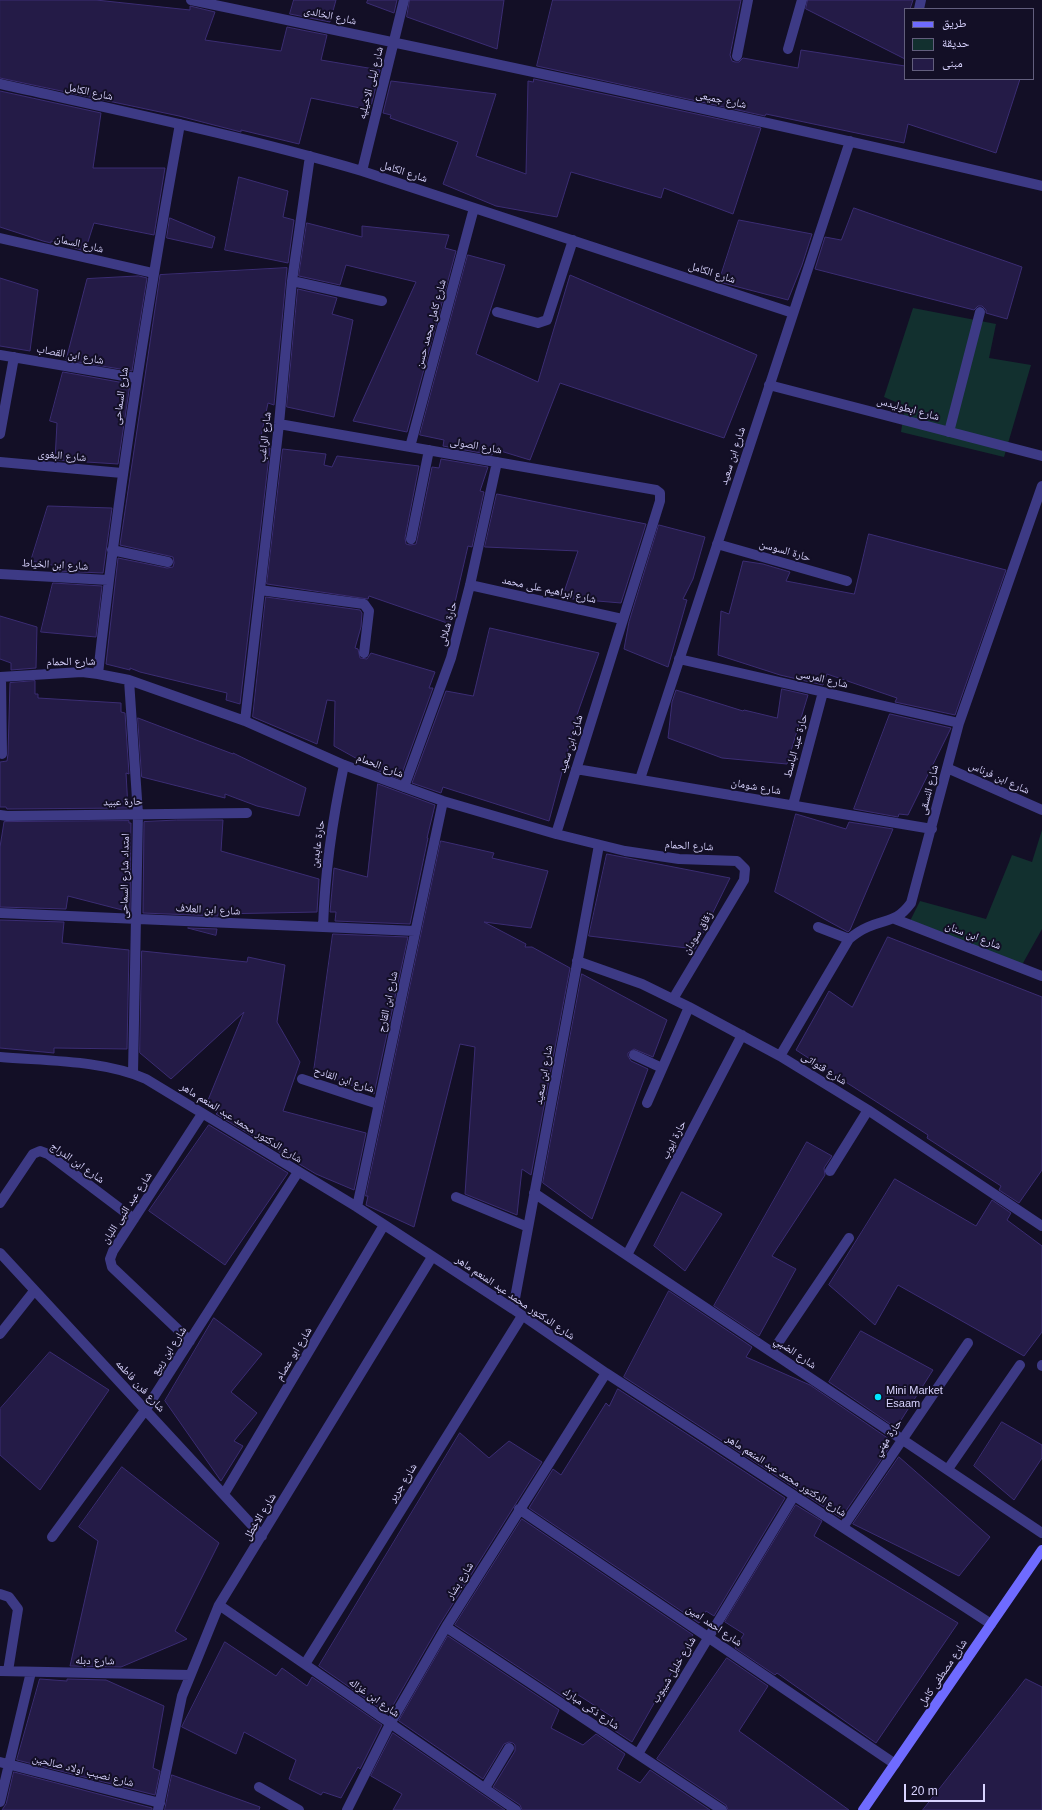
<!DOCTYPE html>
<meta charset="utf-8">
<style>
body{margin:0}
#map{position:relative;width:1042px;height:1810px;overflow:hidden;background:#130f26;font-family:Arial,"Noto Naskh Arabic",sans-serif}
canvas{display:block}
.legend{position:absolute;left:904px;top:8px;width:130px;height:72px;box-sizing:border-box;background:#130f26;border:1px solid #625e7d;margin:0;padding:5px 7px;list-style:none;font-size:12px;color:#d9d4ff}
.legend li{display:flex;align-items:center;gap:8px;height:20px}
.legend b{width:20px;border:1px solid #625e7d}
.scale{position:absolute;left:904px;top:1784px;width:81px;height:18px;box-sizing:border-box;border:2px solid #d9d4ff;border-top:0;padding-left:5px;font-size:12px;line-height:14px;white-space:nowrap;color:#d9d4ff;-webkit-text-stroke:3px #130f26;paint-order:stroke}
</style>
<div id="map">
<canvas width="1042" height="1810"></canvas>
<ul class="legend">
<li><b style="height:5px;background:#6f6bff"></b>طريق</li>
<li><b style="height:11px;background:#12302f"></b>حديقة</li>
<li><b style="height:11px;background:#241b47"></b>مبنى</li>
</ul>
<div class="scale">20 m</div>
</div>
<script>
const c = document.querySelector('canvas').getContext('2d');
c.lineJoin = 'round';
function fill(path, color) { c.fillStyle = color; c.fill(path, 'evenodd'); }
function strokePath(path, color, width, dash) { c.strokeStyle = color; c.lineWidth = width; c.lineCap = dash ? 'butt' : 'round'; c.setLineDash(dash || []); c.stroke(path); }
function label(font, color, halo, rows, align = 'center') {
  c.font = font + ' Arial,"Noto Naskh Arabic",sans-serif'; c.lineWidth = 4; c.setLineDash([]); c.textBaseline = 'middle'; c.strokeStyle = halo; c.fillStyle = color; for (const [text, x, y, turn = 0] of rows) {
    c.save(); c.translate(x, y); c.rotate((+turn || 0) * Math.PI / 180); c.textAlign = isNaN(turn) ? turn : align; if (halo) c.strokeText(text, 0, 0); c.fillText(text, 0, 0); c.restore();
  }
}
fill(new Path2D(`
 M 913,308 L 996,324 L 989,358 L 1031,365 L 1004,457 L 901,432 L 905,406 L 884,397 Z
 M 1042,830 L 1042,929 L 1018,972 L 908,925 L 920,901 L 986,919 L 1012,855 L 1032,862 Z`), '#12302f');
const building = new Path2D(`
 M 0,0 L 96,0 L 190,10 L 190,6 L 215,12 L 205,40 L 281,51 L 287,27 L 327,35 L 321,60 L 380,70 L 370,110 L 311,98 L 299,144 L 241,130 L 241,132 L 179,116 L 0,78 Z
 M 294,0 L 336,0 L 330,22 L 290,14 Z
 M 368,0 L 397,0 L 394,13 L 367,3 Z
 M 410,0 L 504,0 L 497,49 L 407,17 Z
 M 553,0 L 741,0 L 730,55 L 732,61 L 735,62 L 739,62 L 743,58 L 798,68 L 801,50 L 905,66 L 905,79 L 1020,79 L 996,153 L 908,124 L 904,143 L 766,114 L 765,116 L 537,66 Z
 M 808,0 L 913,0 L 910,9 L 905,9 L 905,59 L 806,9 Z
 M 534,79 L 761,128 L 733,214 L 664,188 L 661,198 L 571,172 L 557,217 L 496,206 L 443,184 L 458,142 L 390,118 L 391,115 L 383,113 L 391,81 L 496,94 L 476,156 L 526,174 L 528,81 L 533,82 Z
 M 0,91 L 101,113 L 93,168 L 165,168 L 154,235 L 94,223 L 85,251 L 51,241 L 51,243 L 43,241 L 0,227 Z
 M 239,177 L 288,191 L 283,217 L 294,220 L 288,263 L 225,250 Z
 M 854,208 L 1022,267 L 1007,319 L 986,313 L 986,310 L 982,306 L 978,306 L 974,310 L 815,269 L 825,237 L 841,240 Z
 M 170,218 L 215,237 L 212,248 L 167,238 Z
 M 739,220 L 812,234 L 802,265 L 788,300 L 719,282 Z
 M 307,223 L 362,237 L 362,226 L 449,235 L 445,248 L 456,251 L 407,432 L 353,421 L 416,282 L 346,265 L 340,285 L 299,276 Z
 M 468,255 L 505,265 L 476,354 L 538,382 L 570,275 L 757,355 L 724,438 L 560,383 L 530,460 L 494,449 L 492,455 L 443,446 L 444,440 L 420,435 Z
 M 287,268 L 274,405 L 268,403 L 259,446 L 270,448 L 240,704 L 226,700 L 227,693 L 140,672 L 130,668 L 130,670 L 106,664 L 118,558 L 167,568 L 173,567 L 174,563 L 173,557 L 169,556 L 120,545 L 160,275 Z
 M 139,276 L 147,278 L 132,371 L 66,360 L 87,279 Z
 M 0,278 L 38,290 L 30,351 L 0,346 Z
 M 298,289 L 337,298 L 332,314 L 353,320 L 334,417 L 287,407 Z
 M 63,372 L 130,384 L 118,464 L 55,460 L 57,423 L 50,421 Z
 M 283,449 L 326,454 L 324,465 L 332,467 L 337,456 L 419,466 L 405,538 L 406,544 L 410,545 L 416,544 L 417,540 L 432,467 L 439,468 L 441,459 L 488,467 L 480,491 L 484,492 L 472,547 L 468,546 L 450,624 L 369,596 L 368,599 L 267,584 Z
 M 497,494 L 646,524 L 621,603 L 562,598 L 578,551 L 485,547 Z
 M 48,506 L 112,508 L 103,573 L 56,571 L 57,566 L 31,561 Z
 M 659,525 L 705,537 L 693,579 L 683,599 L 687,600 L 668,667 L 624,649 L 629,622 Z
 M 869,534 L 1006,570 L 955,715 L 895,702 L 897,698 L 827,674 L 823,685 L 780,675 L 718,655 L 721,611 L 729,614 L 743,561 L 763,564 L 790,572 L 786,581 L 854,594 Z
 M 53,583 L 102,586 L 96,637 L 41,632 Z
 M 266,597 L 360,610 L 362,613 L 361,627 L 355,648 L 358,649 L 360,658 L 367,659 L 371,653 L 435,672 L 429,688 L 433,688 L 400,779 L 379,771 L 334,746 L 335,701 L 327,700 L 317,744 L 253,717 Z
 M 0,616 L 37,627 L 36,668 L 11,670 L 11,663 L 0,659 Z
 M 490,628 L 599,653 L 578,712 L 549,821 L 443,787 L 441,793 L 412,783 L 446,691 L 473,696 Z
 M 35,681 L 35,694 L 38,694 L 38,698 L 121,703 L 121,712 L 125,713 L 129,774 L 126,773 L 128,808 L 7,809 L 6,807 L 0,807 L 0,762 L 7,761 L 8,754 L 10,683 Z
 M 782,689 L 808,695 L 787,764 L 722,758 L 668,738 L 672,702 L 676,690 L 743,711 L 744,710 L 777,718 Z
 M 890,714 L 951,728 L 908,815 L 899,814 L 898,817 L 854,809 Z
 M 138,718 L 233,754 L 233,753 L 306,788 L 299,816 L 257,806 L 225,794 L 225,798 L 142,777 Z
 M 378,784 L 435,805 L 427,838 L 428,838 L 410,924 L 335,921 L 336,912 L 330,912 L 334,868 L 367,877 Z
 M 796,814 L 846,829 L 849,822 L 893,829 L 850,930 L 848,932 L 775,892 Z
 M 177,820 L 223,820 L 221,851 L 319,879 L 317,912 L 218,914 L 218,916 L 143,913 L 144,822 Z
 M 129,821 L 129,823 L 131,823 L 130,912 L 68,896 L 66,909 L 0,907 L 0,847 L 4,822 Z
 M 441,841 L 494,853 L 492,858 L 548,871 L 531,928 L 484,922 L 526,944 L 525,947 L 532,947 L 570,968 L 531,1175 L 522,1169 L 517,1215 L 465,1194 L 475,1047 L 460,1044 L 414,1227 L 366,1205 L 368,1196 L 366,1196 Z
 M 607,854 L 730,878 L 695,949 L 589,936 Z
 M 0,920 L 64,922 L 62,943 L 129,950 L 127,1049 L 54,1048 L 54,1053 L 0,1048 Z
 M 188,928 L 217,929 L 216,935 Z
 M 333,934 L 408,937 L 374,1094 L 314,1071 Z
 M 888,937 L 1042,997 L 1042,1170 L 1019,1203 L 999,1190 L 1001,1186 L 927,1138 L 928,1135 L 796,1050 L 829,991 L 852,1007 Z
 M 142,951 L 247,962 L 248,957 L 285,965 L 277,1022 L 300,1062 L 283,1111 L 366,1133 L 354,1190 L 316,1174 L 216,1114 L 218,1112 L 206,1105 L 244,1012 L 171,1079 L 140,1053 Z
 M 582,974 L 667,1020 L 653,1057 L 634,1049 L 628,1053 L 628,1056 L 631,1061 L 648,1069 L 592,1219 L 543,1183 Z
 M 209,1125 L 288,1173 L 225,1265 L 149,1211 Z
 M 807,1142 L 832,1156 L 824,1168 L 825,1175 L 772,1256 L 796,1269 L 759,1336 L 714,1306 Z
 M 895,1179 L 976,1226 L 992,1200 L 1011,1213 L 1007,1220 L 1042,1246 L 1042,1332 L 1024,1356 L 898,1285 L 875,1325 L 829,1285 Z
 M 682,1192 L 722,1214 L 685,1271 L 654,1246 Z
 M 669,1291 L 752,1347 L 746,1357 L 810,1385 L 889,1439 L 885,1445 L 889,1448 L 841,1518 L 624,1377 Z
 M 214,1318 L 262,1354 L 231,1392 L 257,1413 L 234,1441 L 243,1446 L 221,1481 L 165,1401 Z
 M 861,1331 L 933,1370 L 896,1428 L 829,1382 Z
 M 50,1352 L 109,1390 L 40,1490 L 0,1455 L 0,1409 Z
 M 618,1389 L 785,1498 L 714,1616 L 706,1611 L 699,1623 L 529,1508 L 553,1469 L 561,1475 L 606,1403 L 609,1406 Z
 M 1002,1422 L 1042,1445 L 1042,1458 L 1014,1500 L 974,1466 Z
 M 460,1433 L 489,1458 L 509,1441 L 542,1462 L 440,1624 L 388,1714 L 319,1666 Z
 M 899,1457 L 990,1537 L 959,1576 L 853,1524 Z
 M 122,1467 L 219,1543 L 175,1631 L 187,1639 L 121,1667 L 70,1666 L 98,1541 L 79,1527 Z
 M 796,1505 L 822,1521 L 814,1536 L 958,1623 L 876,1743 L 777,1673 L 775,1675 L 735,1648 L 744,1634 L 725,1622 Z
 M 522,1519 L 693,1635 L 632,1742 L 606,1725 L 614,1718 L 569,1689 L 565,1698 L 455,1625 Z
 M 448,1636 L 559,1710 L 551,1728 L 583,1745 L 596,1734 L 625,1754 L 617,1769 L 640,1783 L 650,1770 L 710,1810 L 522,1810 L 520,1805 L 493,1787 L 515,1751 L 515,1745 L 513,1743 L 509,1742 L 504,1744 L 483,1779 L 399,1721 Z
 M 225,1642 L 276,1676 L 282,1668 L 307,1686 L 312,1677 L 382,1725 L 360,1769 L 358,1767 L 341,1798 L 323,1792 L 321,1795 L 289,1779 L 296,1760 L 244,1732 L 236,1754 L 182,1727 Z
 M 727,1658 L 768,1686 L 739,1731 L 849,1810 L 728,1810 L 726,1805 L 657,1759 Z
 M 40,1679 L 67,1681 L 67,1679 L 106,1680 L 164,1706 L 153,1768 L 160,1771 L 155,1795 L 17,1760 Z
 M 1026,1679 L 1042,1687 L 1042,1810 L 923,1810 Z
 M 393,1733 L 505,1810 L 393,1810 L 402,1794 L 371,1776 Z
 M 14,1772 L 152,1808 L 152,1810 L 2,1810 L 6,1804 Z
 M 172,1775 L 260,1807 L 259,1810 L 165,1810 Z`);
fill(building, '#241b47');
strokePath(building, '#3b2d73', 1);
strokePath(new Path2D(`
 M 949,432 L 980,312`), '#3d3a85', 10);
strokePath(new Path2D(`
 M 191,0 C 475,59 759,119 1042,186
 M 919,9 L 921,0
 M 788,49 L 802,0
 M 737,56 L 748,0
 M 0,84 C 121,111 242,136 362,171 L 793,313
 M 362,171 L 404,0
 M 0,238 L 153,273
 M 292,281 L 382,301
 M 497,312 L 538,323 L 547,320 L 573,240
 M 0,355 L 136,378
 M 769,385 L 1042,456
 M 279,424 L 656,490 L 660,493 L 660,501 L 556,834
 M 0,434 L 14,357
 M 410,447 L 474,208
 M 0,462 L 122,473
 M 411,539 L 429,450
 M 717,544 L 847,581
 M 112,550 L 168,562
 M 0,574 L 108,580
 M 470,585 L 622,619
 M 260,590 L 364,604 L 369,611 L 364,653
 M 679,659 L 959,723
 M 98,674 C 118,489 147,306 180,124
 M 0,677 L 82,672 L 98,674 L 129,680 L 245,721 L 344,765 L 443,801 L 556,834 L 625,851 L 679,859 L 737,861 L 745,869 L 744,880 L 673,999
 M 1,677 L 2,754
 M 129,680 L 138,814 L 133,1073
 M 245,721 L 279,424 L 292,281 L 310,156
 M 947,768 L 1042,810
 M 576,769 L 932,829
 M 640,779 L 850,141
 M 404,787 L 451,658 L 470,585 L 497,462
 M 793,805 L 823,692
 M 0,815 L 7,816 L 247,813
 M 0,913 L 415,931
 M 895,919 L 1042,976
 M 323,927 C 325,869 332,821 344,765
 M 818,927 L 849,939
 M 577,961 L 642,984 L 689,1007 L 780,1056 L 868,1110 L 1042,1226
 M 634,1055 L 662,1068
 M 780,1056 L 849,939 C 855,934 861,930 868,927 C 888,918 896,923 911,903 L 959,723 L 1042,486
 M 0,1057 C 46,1061 104,1060 146,1079 L 357,1207 L 513,1309 L 606,1373 L 991,1624
 M 302,1079 L 378,1104
 M 647,1103 L 689,1007
 M 830,1171 L 868,1110
 M 534,1193 L 1042,1533
 M 456,1197 L 528,1227
 M 0,1203 L 33,1154 L 40,1151 L 48,1154 L 134,1219
 M 357,1207 L 443,801
 M 0,1253 L 262,1536
 M 627,1255 L 742,1035
 M 513,1309 L 599,845
 M 0,1334 L 34,1291
 M 190,1341 L 112,1267 L 110,1259 L 113,1251 L 202,1114
 M 772,1352 L 849,1238
 M 1042,1366 L 1042,1365
 M 948,1469 L 1020,1365
 M 224,1494 L 384,1225
 M 519,1509 L 895,1764
 M 843,1527 L 968,1343
 M 52,1537 L 146,1409 L 298,1172
 M 0,1594 L 9,1597 L 18,1609 L 8,1671
 M 219,1605 L 516,1810
 M 446,1627 L 722,1810
 M 305,1664 L 522,1316
 M 0,1671 L 190,1675
 M 638,1754 L 794,1496
 M 0,1762 L 160,1803
 M 259,1787 L 299,1810
 M 485,1788 L 509,1748
 M 0,1802 L 31,1672
 M 158,1810 L 182,1696 L 219,1605 L 432,1257
 M 347,1810 L 390,1724 L 446,1627 L 606,1373`), '#3d3a85', 10);
strokePath(new Path2D(`
 M 863,1810 L 1042,1550`), '#6f6bff', 10);
for (const [x, y, r, color] of [
 [878,1397,4,"#00e5ff"]
]) { const dot = new Path2D(); dot.arc(x, y, r, 0, 2 * Math.PI); c.fillStyle = color; c.fill(dot); strokePath(dot, '#130f26', 1.5); }
label('11px', '#d9d4ff', '#130f26', [
 ["شارع الخالدى",330,16,12],
 ["شارع ليلى الاخيليه",371,83,-76],
 ["شارع الكامل",89,92,12],
 ["شارع جميعى",721,100,12],
 ["شارع الكامل",404,172,18],
 ["شارع السمان",79,244,13],
 ["شارع الكامل",712,273,18],
 ["شارع كامل محمد حسن",431,324,-75],
 ["شارع ابن القصاب",70,355,10],
 ["شارع السماحى",121,396,-82],
 ["شارع ابطوليدس",908,409,15],
 ["شارع الراغب",265,437,-84],
 ["شارع الصولى",476,446,10],
 ["شارع البغوى",62,456,5],
 ["شارع ابن سعيد",733,456,-72],
 ["حارة السوسن",785,551,16],
 ["شارع ابن الخياط",55,565,3],
 ["شارع ابراهيم على محمد",549,590,12],
 ["حارة شلالى",448,624,-75],
 ["شارع الحمام",71,662,-1],
 ["شارع المرسى",822,679,13],
 ["شارع ابن سعيد",571,744,-73],
 ["حارة عبد الباسط",796,746,-75],
 ["شارع الحمام",380,766,21],
 ["شارع ابن فرناس",999,778,24],
 ["شارع شومان",756,787,10],
 ["شارع النسقى",929,790,-76],
 ["حارة عبيد",123,802,-1],
 ["حارة عابدين",318,844,-82],
 ["شارع الحمام",689,846,3],
 ["امتداد شارع السماحى",125,876,-89],
 ["شارع ابن العلاف",208,910,3],
 ["زقاق سودان",698,933,-59],
 ["شارع ابن سنان",973,936,21],
 ["شارع ابن القارح",388,1002,-78],
 ["شارع قنواتى",824,1069,32],
 ["شارع ابن سعيد",544,1075,-80],
 ["شارع ابن القادح",344,1080,18],
 ["شارع الدكتور محمد عبد المنعم ماهر",241,1123,32],
 ["حارة ايوب",674,1140,-63],
 ["شارع ابن الدراج",77,1163,35],
 ["شارع عبد النبى اللبان",127,1208,-57],
 ["شارع الدكتور محمد عبد المنعم ماهر",515,1298,34],
 ["شارع ابن ربيع",169,1351,-57],
 ["شارع الضبي",795,1353,34],
 ["شارع ابو عصام",294,1354,-59],
 ["شارع فرن فاطمه",140,1386,47],
 ["حارة مهني",888,1438,-56],
 ["شارع الدكتور محمد عبد المنعم ماهر",786,1476,33],
 ["شارع جرير",403,1483,-58],
 ["شارع الاخطل",260,1517,-59],
 ["شارع بشار",460,1581,-58],
 ["شارع احمد امين",714,1626,34],
 ["شارع دبله",95,1661,1],
 ["شارع خليل شيبوب",674,1670,-59],
 ["شارع مصطفى كامل",943,1673,-56],
 ["شارع ابن غزاله",374,1698,35],
 ["شارع ذكى مبارك",591,1709,34],
 ["شارع نصيب اولاد صالحين",83,1771,14]
]);
label('11px', '#d9d4ff', '#130f26', [
 ["Mini Market",886,1391],
 ["Esaam",886,1404]
], 'left');
</script>
